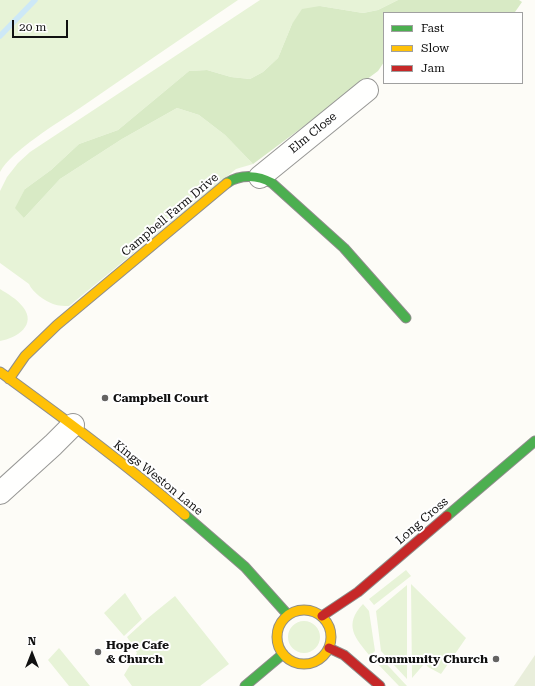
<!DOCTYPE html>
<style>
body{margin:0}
#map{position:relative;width:535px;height:686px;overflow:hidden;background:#fdfcf7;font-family:"Roboto Serif",serif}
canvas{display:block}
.legend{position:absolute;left:383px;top:12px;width:140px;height:72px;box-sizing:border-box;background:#fff;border:1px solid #a0a0a0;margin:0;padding:5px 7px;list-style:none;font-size:12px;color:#111}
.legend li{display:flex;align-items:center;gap:8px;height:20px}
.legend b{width:20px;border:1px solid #a0a0a0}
.north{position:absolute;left:12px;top:634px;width:40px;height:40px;-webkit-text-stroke:3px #fff;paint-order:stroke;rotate:0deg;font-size:11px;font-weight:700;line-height:16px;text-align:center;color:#111}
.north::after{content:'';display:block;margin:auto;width:14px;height:18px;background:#111;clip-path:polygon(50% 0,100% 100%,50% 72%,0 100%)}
.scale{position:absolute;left:12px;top:20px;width:56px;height:18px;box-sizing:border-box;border:2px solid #111;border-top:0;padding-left:5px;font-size:12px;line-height:14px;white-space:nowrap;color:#111;-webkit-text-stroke:3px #fff;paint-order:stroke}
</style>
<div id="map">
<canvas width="535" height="686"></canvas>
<ul class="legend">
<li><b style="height:5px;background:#4caf50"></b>Fast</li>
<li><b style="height:5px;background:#ffc107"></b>Slow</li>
<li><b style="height:5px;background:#c62828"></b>Jam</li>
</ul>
<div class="north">N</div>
<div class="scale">20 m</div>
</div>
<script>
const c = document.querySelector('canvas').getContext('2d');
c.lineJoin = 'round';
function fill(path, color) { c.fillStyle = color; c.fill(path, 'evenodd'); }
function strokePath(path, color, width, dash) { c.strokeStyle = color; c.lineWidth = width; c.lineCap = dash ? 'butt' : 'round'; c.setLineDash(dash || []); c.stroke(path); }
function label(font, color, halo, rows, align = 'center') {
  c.font = font + ' "Roboto Serif",serif'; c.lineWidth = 4; c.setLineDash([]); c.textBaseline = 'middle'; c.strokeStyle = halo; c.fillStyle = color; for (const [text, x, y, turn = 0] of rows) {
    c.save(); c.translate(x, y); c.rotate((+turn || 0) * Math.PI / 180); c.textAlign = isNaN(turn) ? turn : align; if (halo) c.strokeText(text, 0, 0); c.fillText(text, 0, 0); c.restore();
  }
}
fill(new Path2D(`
 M 0,0 L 238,0 C 185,36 132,72 80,108 C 59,122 11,151 0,172 Z
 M 260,0 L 398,0 L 378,10 L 363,13 L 320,6 L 292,24 L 278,58 L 263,72 L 250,79 L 231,77 L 207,70 L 189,71 L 118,130 L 79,144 L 51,170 L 25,189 L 24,218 L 60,179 L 122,139 L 177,108 L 199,115 L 225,135 L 253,164 L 236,169 L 69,306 C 64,306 59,306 53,304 C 45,301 32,292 29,284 L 0,263 L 0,191 L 7,177 L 18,163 L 30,152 Z
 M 0,289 C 8,294 17,299 23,307 C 37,325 17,338 0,341 Z
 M 406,570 L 411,576 L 374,605 L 369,599 Z
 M 411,584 L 466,638 L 441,674 L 428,667 L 425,663 L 412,678 Z
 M 407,585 L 407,679 L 381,651 L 376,611 Z
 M 125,593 L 142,619 L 124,636 L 104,613 Z
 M 175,596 L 229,664 L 200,686 L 132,686 L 124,675 L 137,653 L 127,637 L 148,618 Z
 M 363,604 L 369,611 L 375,651 L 370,656 C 355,638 343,625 363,604 Z
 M288 637a16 16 0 1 1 32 0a16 16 0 1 1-32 0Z
 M 59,648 L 90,686 L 69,686 L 48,660 Z
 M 378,655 L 407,686 L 399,686 L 374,660 Z`), '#e7f3d7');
fill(new Path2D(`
 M 398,0 L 519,0 L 522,2 L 515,12 L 508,13 L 384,13 L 384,62 L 378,71 L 253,164 L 225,135 L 199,115 L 177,108 L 122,139 L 60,179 L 24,218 L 15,208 L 25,189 L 51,170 L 79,144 L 118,130 L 189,71 L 207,70 L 231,77 L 250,79 L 263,72 L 278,58 L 292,24 L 302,9 L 320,6 L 363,13 L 378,10 Z`), '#d8eac5');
fill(new Path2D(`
 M 535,655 L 535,686 L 514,686 Z`), '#e9eedb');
strokePath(new Path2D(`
 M 0,36 L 35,0`), '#cde8f7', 5.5);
const street = new Path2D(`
 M 260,177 L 367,90
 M 0,493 L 53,445 L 73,425`);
const fast = new Path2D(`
 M 227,183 C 241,174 258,175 272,183 L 344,248 L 406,318
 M 185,515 L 245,567 L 288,615
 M 447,516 L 535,441
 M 245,686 L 283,654`);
const slow = new Path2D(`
 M 0,372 C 63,418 126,464 185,515
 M 9,379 L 25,356 L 57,325 L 227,183
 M277 637a27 27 0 1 1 54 0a27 27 0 1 1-54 0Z`);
const jam = new Path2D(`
 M 322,616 L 358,592 L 447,516
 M 329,648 L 344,655 L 380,686`);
strokePath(street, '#979795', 24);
strokePath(fast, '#8e8d8b', 11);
strokePath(slow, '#8e8d8b', 11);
strokePath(jam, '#8e8d8b', 11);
strokePath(street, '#fffffe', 22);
strokePath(fast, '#4caf50', 9);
strokePath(slow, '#ffc107', 9);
strokePath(jam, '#c62828', 9);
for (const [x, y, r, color] of [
 [105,398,4,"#646362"],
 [98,652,4,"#646362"],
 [496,659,4,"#646362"]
]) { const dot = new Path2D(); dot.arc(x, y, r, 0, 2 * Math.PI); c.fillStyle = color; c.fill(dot); strokePath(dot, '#fff', 1.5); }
label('12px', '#111', '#fff', [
 ["Elm Close",313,133,-39],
 ["Campbell Farm Drive",170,215,-40],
 ["Kings Weston Lane",158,478,39],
 ["Long Cross",422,521,-41]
]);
label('bold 12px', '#111', '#fff', [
 ["Campbell Court",113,398],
 ["Hope Cafe",106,645],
 ["& Church",106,659],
 ["Community Church",488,659,"right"]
], 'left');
</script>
